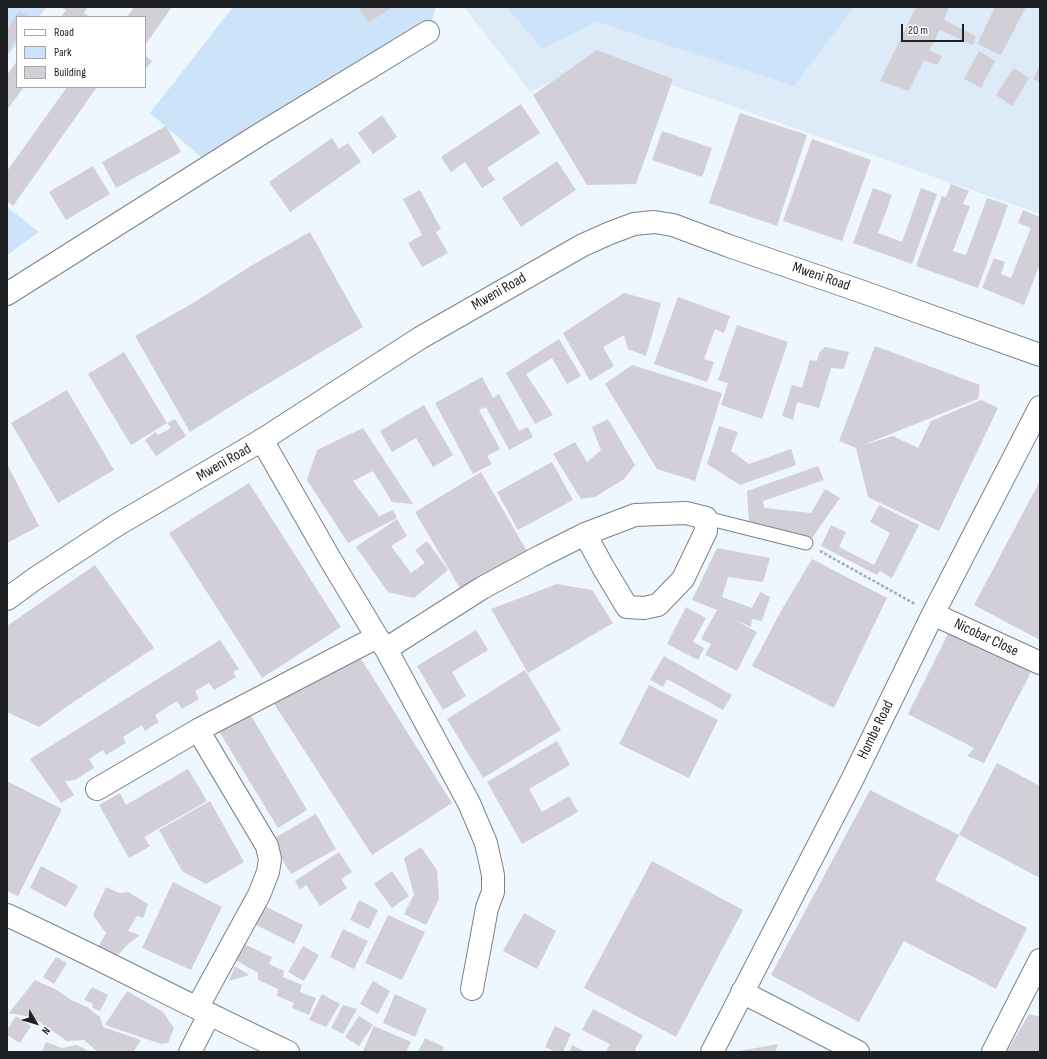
<!DOCTYPE html>
<style>
body{margin:0}
#map{position:relative;width:1047px;height:1059px;overflow:hidden;background:#eef6fe;font-family:"Sofia Sans Condensed",sans-serif}
canvas{display:block}
.frame{position:absolute;inset:0;border:8px solid #1e2124;pointer-events:none}
.legend{position:absolute;left:16px;top:16px;width:130px;height:72px;box-sizing:border-box;background:#fff;border:1px solid #a5a6a7;margin:0;padding:5px 7px;list-style:none;font-size:12px;color:#1e2124}
.legend li{display:flex;align-items:center;gap:8px;height:20px}
.legend b{width:20px;border:1px solid #a5a6a7}
.north{position:absolute;left:16px;top:1003px;width:40px;height:40px;-webkit-text-stroke:3px #fff;paint-order:stroke;rotate:128deg;font-size:11px;font-weight:700;line-height:16px;text-align:center;color:#1e2124}
.north::after{content:'';display:block;margin:auto;width:14px;height:18px;background:#1e2124;clip-path:polygon(50% 0,100% 100%,50% 72%,0 100%)}
.scale{position:absolute;left:901px;top:24px;width:63px;height:18px;box-sizing:border-box;border:2px solid #1e2124;border-top:0;padding-left:5px;font-size:12px;line-height:14px;white-space:nowrap;color:#1e2124;-webkit-text-stroke:3px #fff;paint-order:stroke}
</style>
<div id="map">
<canvas width="1047" height="1059"></canvas>
<div class="frame"></div>
<ul class="legend">
<li><b style="height:5px;background:#fff"></b>Road</li>
<li><b style="height:11px;background:#cde3fa"></b>Park</li>
<li><b style="height:11px;background:#d2cfd8"></b>Building</li>
</ul>
<div class="north">N</div>
<div class="scale">20 m</div>
</div>
<script>
const c = document.querySelector('canvas').getContext('2d');
c.lineJoin = 'round';
function fill(path, color) { c.fillStyle = color; c.fill(path, 'evenodd'); }
function strokePath(path, color, width, dash) { c.strokeStyle = color; c.lineWidth = width; c.lineCap = dash ? 'butt' : 'round'; c.setLineDash(dash || []); c.stroke(path); }
function label(font, color, halo, rows, align = 'center') {
  c.font = font + ' "Sofia Sans Condensed",sans-serif'; c.lineWidth = 3; c.setLineDash([]); c.textBaseline = 'middle'; c.strokeStyle = halo; c.fillStyle = color; for (const [text, x, y, turn = 0] of rows) {
    c.save(); c.translate(x, y); c.rotate((+turn || 0) * Math.PI / 180); c.textAlign = isNaN(turn) ? turn : align; if (halo) c.strokeText(text, 0, 0); c.fillText(text, 0, 0); c.restore();
  }
}
fill(new Path2D(`
 M 464,7 L 1040,7 L 1040,214 L 600,60 L 530,92 Z`), '#ddebf9');
fill(new Path2D(`
 M 7,7 L 47,7 L 39,17 L 17,17 L 17,44 L 7,56 Z
 M 233,7 L 436,7 L 428,32 L 210,165 L 150,113 Z
 M 507,7 L 854,7 L 794,86 L 597,22 L 542,49 Z
 M 7,207 L 39,232 L 7,255 Z`), '#cde3fa');
fill(new Path2D(`
 M 61,7 L 88,7 L 84,13 L 90,17 L 61,17 L 66,10 Z
 M 134,7 L 172,7 L 145,45 L 145,17 L 127,17 Z
 M 358,7 L 393,7 L 368,23 Z
 M 916,7 L 949,7 L 944,20 L 976,36 L 973,45 L 940,30 L 929,50 L 942,56 L 937,65 L 924,60 L 909,91 L 880,81 Z
 M 995,7 L 1026,7 L 1001,55 L 977,44 Z
 M 19,11 L 29,17 L 17,17 L 17,38 L 7,53 L 7,29 Z
 M 597,50 L 673,79 L 636,184 L 587,185 L 533,95 Z
 M 979,51 L 995,61 L 981,88 L 964,79 Z
 M 145,56 L 152,61 L 145,70 Z
 M 17,61 L 17,87 L 24,87 L 7,110 L 7,75 Z
 M 1040,64 L 1040,82 L 1033,79 Z
 M 1014,68 L 1029,78 L 1012,106 L 996,95 Z
 M 67,87 L 97,87 L 13,206 L 7,201 L 7,171 Z
 M 521,104 L 540,133 L 487,168 L 495,180 L 482,188 L 465,162 L 451,172 L 441,157 Z
 M 740,113 L 807,135 L 777,226 L 709,203 Z
 M 382,115 L 397,137 L 373,154 L 358,133 Z
 M 166,126 L 181,152 L 116,188 L 102,162 Z
 M 662,131 L 712,148 L 702,177 L 652,160 Z
 M 332,138 L 339,149 L 348,143 L 361,162 L 290,212 L 269,182 Z
 M 812,139 L 871,160 L 842,241 L 783,221 Z
 M 557,161 L 576,190 L 521,227 L 502,198 Z
 M 93,166 L 110,194 L 66,220 L 49,192 Z
 M 951,184 L 969,191 L 963,204 L 970,206 L 953,251 L 966,255 L 987,198 L 1008,205 L 978,288 L 916,266 L 942,196 L 946,197 Z
 M 873,188 L 892,195 L 878,233 L 902,242 L 921,188 L 937,194 L 912,264 L 853,243 Z
 M 420,190 L 441,229 L 436,232 L 448,253 L 422,267 L 408,243 L 422,235 L 403,199 Z
 M 1023,210 L 1040,217 L 1040,264 L 1024,305 L 982,288 L 994,258 L 1005,262 L 1001,274 L 1011,278 L 1031,228 L 1018,223 Z
 M 310,232 L 363,327 L 249,395 L 190,432 L 135,336 L 193,303 L 254,264 Z
 M 624,293 L 661,303 L 646,356 L 628,349 L 624,335 L 603,347 L 614,366 L 590,381 L 563,333 Z
 M 678,297 L 730,316 L 724,333 L 715,329 L 704,359 L 714,362 L 707,382 L 654,364 Z
 M 737,325 L 788,342 L 762,419 L 721,405 L 728,383 L 718,380 Z
 M 559,339 L 581,376 L 567,384 L 552,358 L 526,374 L 553,415 L 535,424 L 506,373 Z
 M 875,346 L 980,385 L 978,399 L 863,445 L 893,436 L 918,448 L 931,421 L 981,400 L 998,408 L 939,531 L 868,497 L 856,448 L 839,441 Z
 M 825,347 L 849,352 L 844,369 L 831,368 L 819,408 L 797,402 L 793,420 L 782,416 L 792,385 L 802,388 L 810,360 L 817,361 L 819,353 Z
 M 124,352 L 167,423 L 131,445 L 88,374 Z
 M 632,365 L 722,393 L 695,481 L 657,469 L 605,384 Z
 M 482,377 L 493,398 L 499,394 L 519,431 L 528,427 L 533,437 L 509,450 L 486,407 L 479,410 L 500,449 L 487,456 L 492,464 L 473,474 L 435,403 Z
 M 67,390 L 114,470 L 58,503 L 11,423 Z
 M 424,405 L 453,455 L 433,467 L 416,438 L 392,452 L 380,431 Z
 M 175,419 L 186,436 L 156,456 L 145,440 L 156,432 L 158,435 L 171,428 L 167,423 Z
 M 608,419 L 635,465 L 624,479 L 595,497 L 581,499 L 553,454 L 575,442 L 587,462 L 601,450 L 592,427 Z
 M 719,426 L 738,432 L 731,451 L 749,464 L 791,449 L 796,465 L 740,485 L 707,464 Z
 M 363,428 L 413,504 L 392,502 L 373,471 L 353,481 L 379,516 L 393,510 L 397,518 L 348,543 L 307,480 L 317,450 Z
 M 552,462 L 573,500 L 518,530 L 497,492 Z
 M 7,464 L 39,526 L 7,543 Z
 M 818,466 L 824,480 L 763,501 L 764,508 L 811,513 L 825,489 L 840,498 L 812,538 L 749,523 L 747,491 Z
 M 481,472 L 527,551 L 461,590 L 415,512 Z
 M 1040,481 L 1040,640 L 974,605 Z
 M 249,483 L 341,627 L 262,678 L 169,533 Z
 M 879,505 L 919,525 L 892,578 L 880,571 L 877,575 L 821,546 L 831,525 L 846,532 L 839,547 L 874,565 L 890,533 L 870,522 Z
 M 397,519 L 407,536 L 391,546 L 411,573 L 425,563 L 415,550 L 427,541 L 448,570 L 414,598 L 388,592 L 356,547 Z
 M 717,548 L 770,558 L 763,582 L 728,577 L 722,597 L 752,608 L 760,592 L 770,597 L 762,621 L 752,619 L 751,627 L 731,618 L 757,632 L 737,671 L 705,655 L 711,644 L 701,639 L 717,610 L 692,600 Z
 M 812,559 L 887,598 L 834,708 L 752,666 L 781,611 Z
 M 95,565 L 154,648 L 69,705 L 39,727 L 7,712 L 7,626 Z
 M 557,584 L 592,590 L 613,623 L 528,673 L 491,609 Z
 M 686,607 L 706,618 L 693,642 L 704,648 L 698,660 L 667,644 Z
 M 951,628 L 1031,672 L 984,763 L 967,756 L 974,748 L 908,714 Z
 M 476,630 L 488,650 L 452,672 L 466,696 L 443,710 L 417,666 Z
 M 220,640 L 239,669 L 233,672 L 236,677 L 214,690 L 209,683 L 195,691 L 199,699 L 182,709 L 177,701 L 155,715 L 159,722 L 145,731 L 142,725 L 123,737 L 126,743 L 106,755 L 103,750 L 89,759 L 94,768 L 75,780 L 65,781 L 74,795 L 61,803 L 30,759 Z
 M 356,651 L 452,803 L 372,855 L 273,702 Z
 M 664,656 L 732,695 L 723,710 L 667,679 L 663,687 L 650,680 Z
 M 525,670 L 561,730 L 483,778 L 447,719 Z
 M 649,685 L 718,720 L 689,778 L 619,744 Z
 M 247,709 L 307,810 L 278,828 L 217,728 Z
 M 557,741 L 570,765 L 529,789 L 542,812 L 569,796 L 578,812 L 522,844 L 487,782 Z
 M 997,763 L 1040,786 L 1040,878 L 959,835 Z
 M 188,769 L 207,801 L 144,837 L 150,846 L 129,858 L 99,805 L 120,793 L 126,805 Z
 M 7,781 L 62,809 L 18,896 L 7,891 Z
 M 870,790 L 959,835 L 935,880 L 1027,928 L 996,989 L 904,941 L 859,1022 L 771,975 Z
 M 210,801 L 244,862 L 206,884 L 182,871 L 159,830 Z
 M 316,814 L 336,849 L 291,874 L 271,840 Z
 M 421,847 L 437,870 L 439,899 L 426,925 L 404,914 L 414,895 L 404,858 Z
 M 339,852 L 352,872 L 341,879 L 347,888 L 320,906 L 306,885 L 300,890 L 295,881 Z
 M 652,861 L 743,910 L 676,1037 L 584,988 Z
 M 41,866 L 78,886 L 66,907 L 30,888 Z
 M 392,871 L 409,896 L 392,908 L 374,884 Z
 M 173,882 L 222,907 L 191,970 L 142,948 Z
 M 106,887 L 119,893 L 128,892 L 148,904 L 143,918 L 137,916 L 128,931 L 140,935 L 128,944 L 118,955 L 98,947 L 106,933 L 93,915 Z
 M 359,900 L 378,910 L 369,929 L 350,920 Z
 M 265,906 L 303,925 L 294,944 L 256,925 Z
 M 524,913 L 556,931 L 537,969 L 503,951 Z
 M 388,915 L 425,932 L 402,980 L 365,963 Z
 M 343,929 L 368,941 L 354,969 L 330,957 Z
 M 242,943 L 272,957 L 269,964 L 284,971 L 283,977 L 302,985 L 300,992 L 316,998 L 309,1015 L 292,1008 L 294,1003 L 277,996 L 278,989 L 258,980 L 258,973 L 236,960 Z
 M 303,946 L 319,955 L 304,981 L 288,972 Z
 M 56,957 L 67,963 L 54,984 L 43,977 Z
 M 235,966 L 249,975 L 229,981 Z
 M 35,980 L 57,990 L 71,1000 L 87,1007 L 100,1017 L 103,1027 L 141,1040 L 134,1051 L 136,1052 L 98,1052 L 84,1040 L 67,1041 L 32,1017 L 9,1013 Z
 M 373,981 L 390,991 L 378,1014 L 360,1004 Z
 M 92,987 L 108,995 L 100,1011 L 93,1008 L 92,1003 L 84,1000 Z
 M 127,991 L 163,1012 L 174,1028 L 168,1043 L 161,1044 L 105,1025 Z
 M 322,994 L 340,1004 L 326,1027 L 309,1020 Z
 M 395,994 L 427,1009 L 415,1037 L 383,1023 Z
 M 343,1005 L 357,1009 L 343,1034 L 331,1028 Z
 M 593,1009 L 643,1035 L 634,1052 L 606,1052 L 610,1044 L 582,1030 Z
 M 1029,1014 L 1040,1017 L 1040,1052 L 1007,1052 Z
 M 16,1016 L 31,1026 L 20,1043 L 7,1035 L 7,1030 Z
 M 359,1016 L 373,1025 L 359,1046 L 345,1037 Z
 M 374,1026 L 411,1042 L 406,1052 L 366,1052 L 363,1051 Z
 M 555,1026 L 571,1034 L 563,1052 L 556,1052 L 545,1047 Z
 M 425,1038 L 444,1047 L 442,1052 L 418,1052 Z
 M 46,1042 L 62,1048 L 77,1045 L 90,1052 L 42,1052 Z
 M 778,1044 L 775,1052 L 740,1052 L 740,1051 Z
 M 572,1045 L 586,1052 L 569,1052 Z`), '#d2cfd8');
const service = new Path2D(`
 M 706,518 L 806,543`);
const minor = new Path2D(`
 M 7,294 L 262,133 L 428,32
 M 262,440 L 330,559 L 377,637 L 386,649 L 469,803 L 486,843 L 493,875 L 493,892 L 487,908 L 472,989
 M 933,614 L 1040,663
 M 386,649 L 482,588 L 541,556 L 585,534 L 635,515 L 686,513 L 706,518 L 706,531 L 683,579 L 658,605 L 644,608 L 627,607 L 603,567 L 585,534
 M 97,789 L 198,730 L 377,637
 M 7,915 C 102,959 194,1008 288,1052
 M 742,992 L 858,1052
 M 197,1008 L 259,895 L 268,872 L 270,859 L 267,846 L 198,730
 M 190,1052 L 209,1015
 M 712,1052 L 852,780 L 933,614 L 1040,407
 M 993,1052 L 1040,960`);
const tertiary = new Path2D(`
 M 7,599 L 36,578 L 117,525 L 262,440 L 420,338 L 583,245 L 610,233 L 634,224 L 654,222 L 673,225 L 729,246 L 860,291 L 1040,355`);
strokePath(service, '#7b8289', 15);
strokePath(minor, '#7b8289', 24);
strokePath(tertiary, '#7b8289', 24);
strokePath(new Path2D(`
 M 820,551 L 915,604`), '#a3aab0', 2.5, [3, 2]);
strokePath(service, '#fff', 13);
strokePath(minor, '#fff', 22);
strokePath(tertiary, '#fff', 22);
label('15px', '#1e2124', '#fff', [
 ["Mweni Road",821,277,19],
 ["Mweni Road",499,292,-30],
 ["Mweni Road",224,463,-30],
 ["Nicobar Close",986,638,25],
 ["Hombe Road",876,730,-64]
]);
</script>
